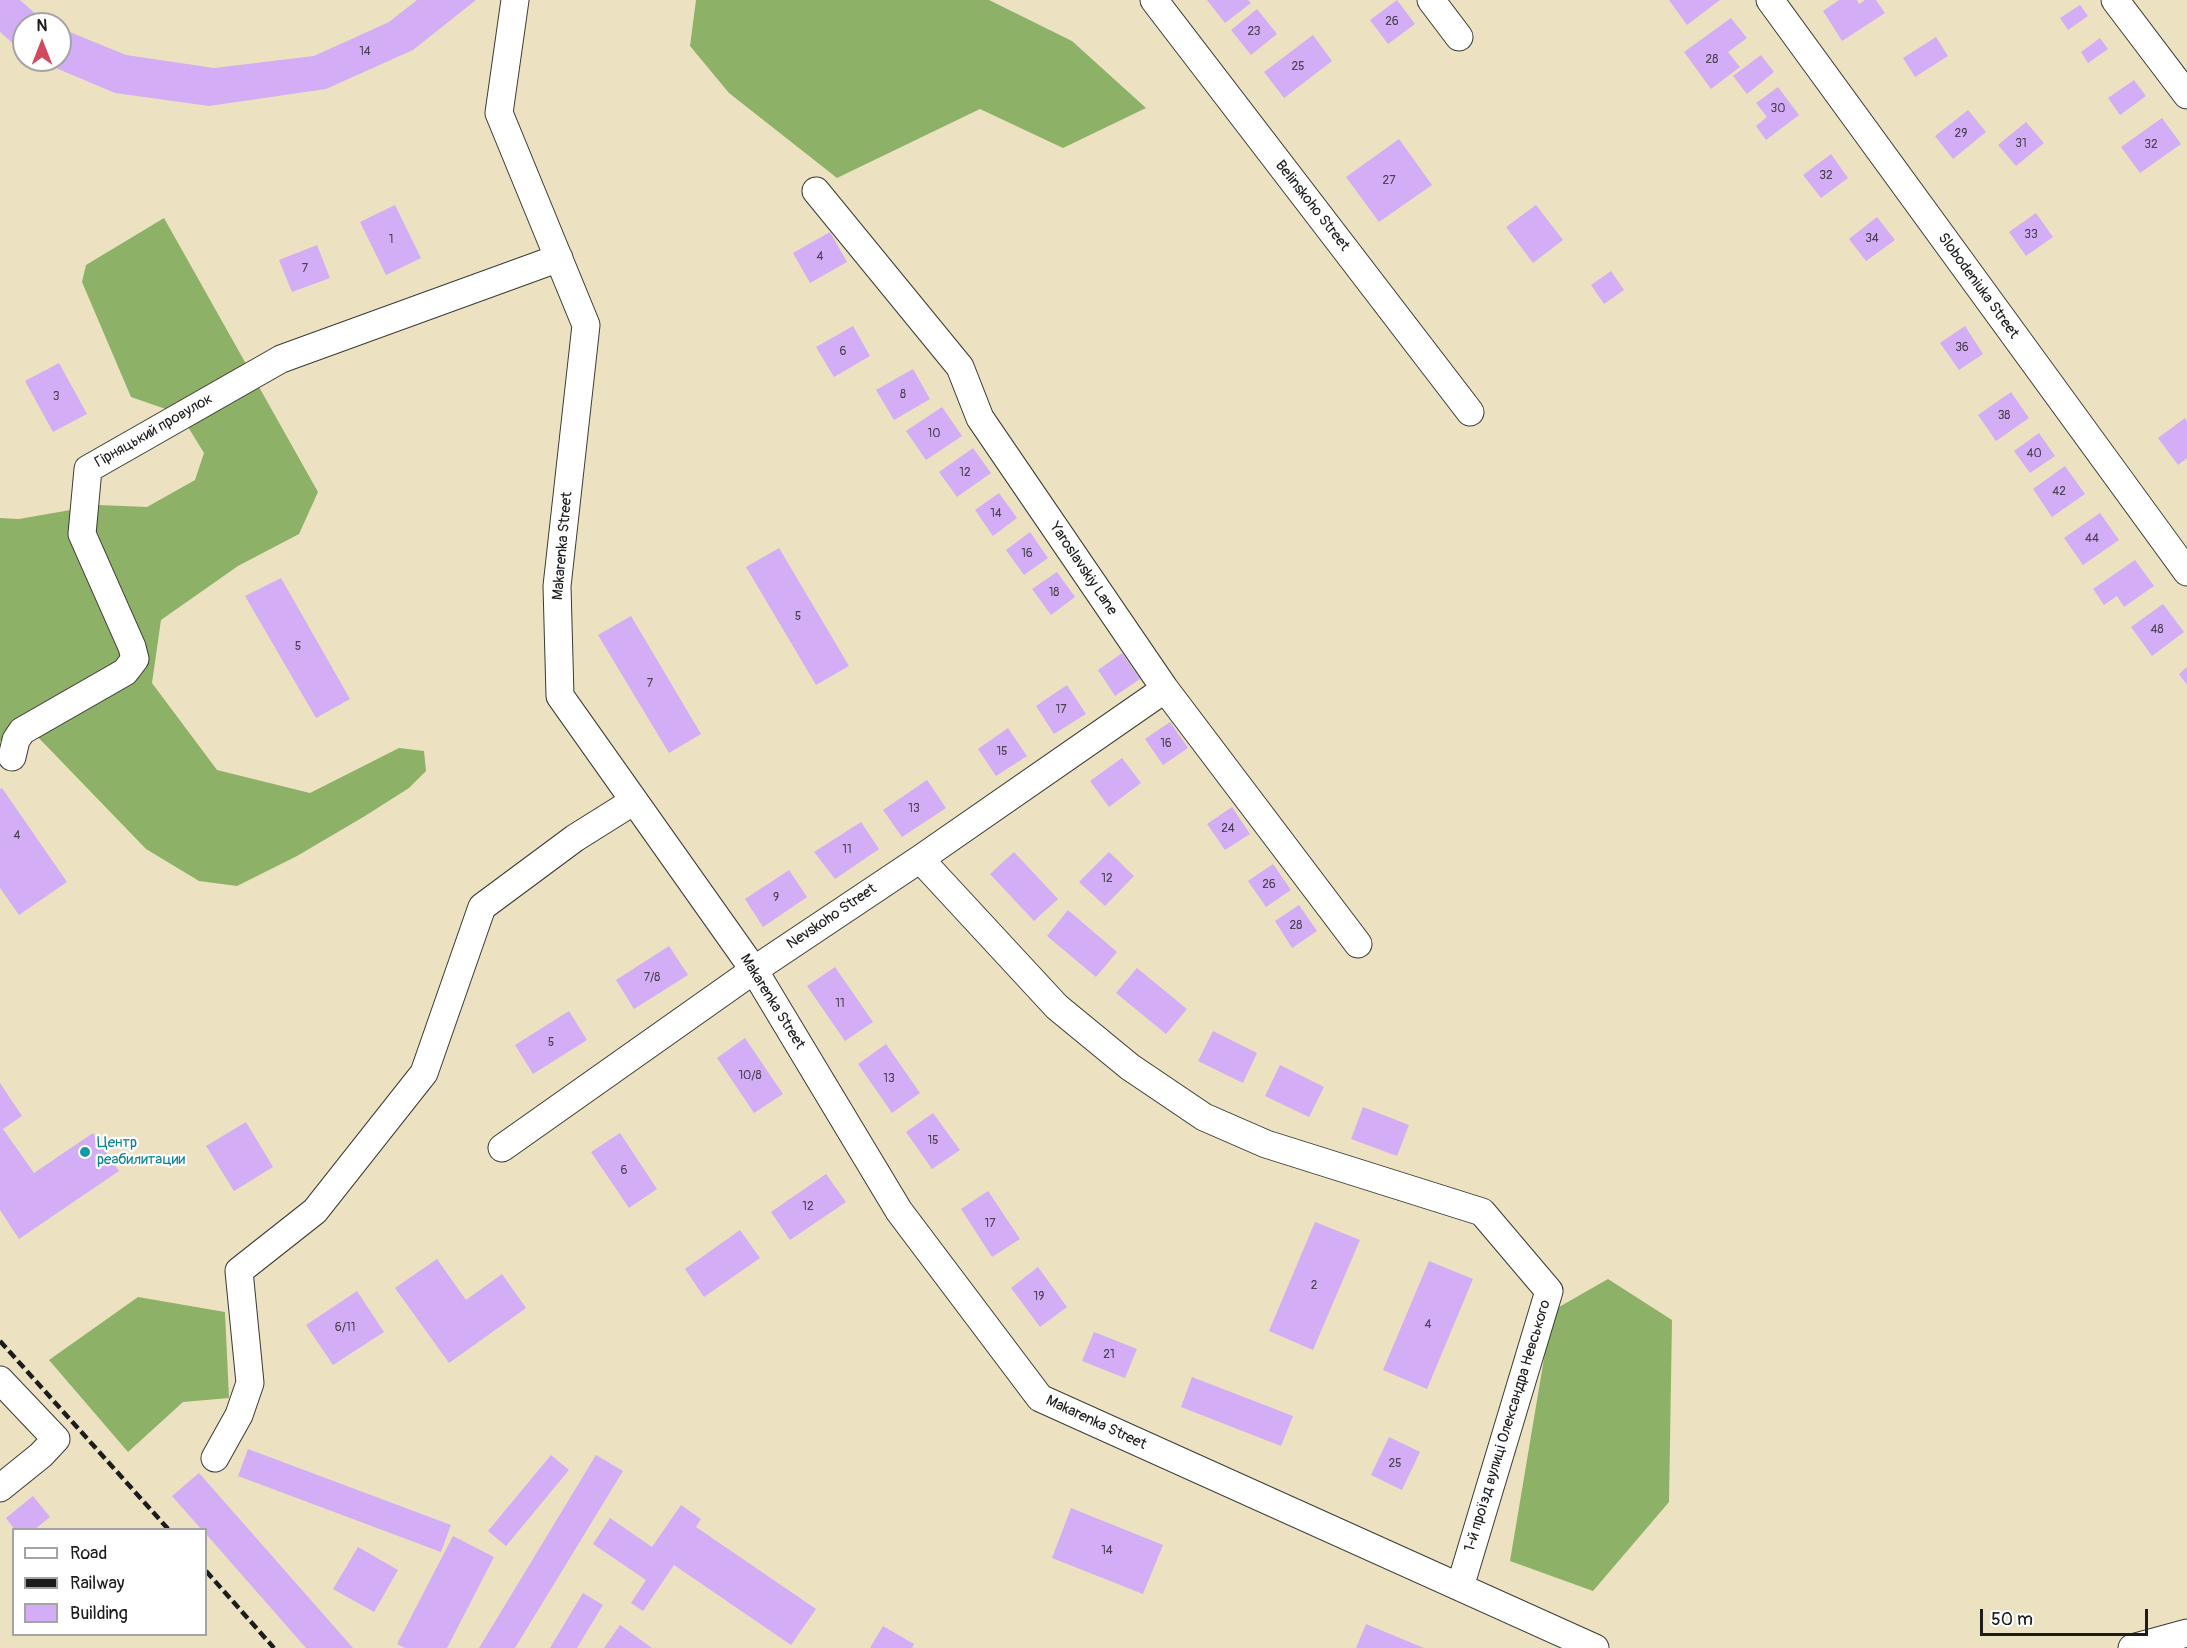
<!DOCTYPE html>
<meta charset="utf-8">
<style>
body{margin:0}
#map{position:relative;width:2187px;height:1648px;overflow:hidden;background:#ece2c1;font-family:Pangolin,sans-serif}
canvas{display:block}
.legend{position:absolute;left:12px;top:1528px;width:195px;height:108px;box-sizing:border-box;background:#fff;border:2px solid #a4a4a4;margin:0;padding:8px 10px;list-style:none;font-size:18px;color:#1c1c1c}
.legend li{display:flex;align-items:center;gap:12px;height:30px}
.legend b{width:30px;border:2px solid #a4a4a4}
.north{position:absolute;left:12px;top:12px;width:60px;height:60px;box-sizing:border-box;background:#fff;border:2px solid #a4a4a4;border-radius:50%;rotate:0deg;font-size:16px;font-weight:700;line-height:24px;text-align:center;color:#1c1c1c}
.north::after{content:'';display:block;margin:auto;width:21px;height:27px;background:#d1495b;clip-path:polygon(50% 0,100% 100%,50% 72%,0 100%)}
.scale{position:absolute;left:1980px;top:1609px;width:168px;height:27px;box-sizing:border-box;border:3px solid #1c1c1c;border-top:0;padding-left:8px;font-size:18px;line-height:21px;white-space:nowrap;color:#1c1c1c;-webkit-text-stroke:4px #fff;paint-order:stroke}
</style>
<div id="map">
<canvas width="2187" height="1648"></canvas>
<ul class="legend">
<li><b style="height:8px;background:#fff"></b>Road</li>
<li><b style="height:8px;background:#1c1c1c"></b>Railway</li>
<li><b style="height:16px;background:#d3adf5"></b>Building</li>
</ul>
<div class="north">N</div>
<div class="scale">50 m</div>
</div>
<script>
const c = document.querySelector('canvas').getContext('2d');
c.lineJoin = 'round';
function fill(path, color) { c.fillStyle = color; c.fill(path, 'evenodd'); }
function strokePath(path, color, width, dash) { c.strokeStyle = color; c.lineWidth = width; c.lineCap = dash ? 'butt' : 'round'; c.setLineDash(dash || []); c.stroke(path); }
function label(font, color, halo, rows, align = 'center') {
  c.font = font + ' Pangolin,sans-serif'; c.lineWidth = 4.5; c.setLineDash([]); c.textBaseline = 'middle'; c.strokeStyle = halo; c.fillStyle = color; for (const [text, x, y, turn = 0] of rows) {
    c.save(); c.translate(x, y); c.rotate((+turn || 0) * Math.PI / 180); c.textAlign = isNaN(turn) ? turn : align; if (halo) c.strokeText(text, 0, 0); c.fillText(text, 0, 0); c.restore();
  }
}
fill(new Path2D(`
 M 696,0 L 989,0 L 1072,41 L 1146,108 L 1063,148 L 980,109 L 837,178 L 729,93 L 690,46 Z
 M 164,218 L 318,492 L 299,534 L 238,566 L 161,620 L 152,683 L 217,770 L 310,793 L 399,748 L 424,751 L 426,771 L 409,788 L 365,816 L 297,856 L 237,886 L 199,881 L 146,849 L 33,732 L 0,741 L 0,518 L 19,519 L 99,505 L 147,507 L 195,480 L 204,453 L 180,414 L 131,397 L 82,282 L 86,265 Z
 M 1608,1279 L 1672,1320 L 1669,1502 L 1593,1591 L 1510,1561 L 1552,1311 Z
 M 138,1297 L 225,1312 L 229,1398 L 183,1402 L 128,1452 L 49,1360 Z`), '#8db267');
fill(new Path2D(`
 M 0,0 L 20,0 L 45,22 L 51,24 L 24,24 L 24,53 L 0,32 Z
 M 417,0 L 476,0 L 413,50 L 326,89 L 209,106 L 115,93 L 37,60 L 60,60 L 60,28 L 126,55 L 214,68 L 314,56 L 389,22 Z
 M 1207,0 L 1248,0 L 1251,3 L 1225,23 Z
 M 1397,0 L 1415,24 L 1388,44 L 1370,20 Z
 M 1669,0 L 1720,0 L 1687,25 Z
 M 1839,0 L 1857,0 L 1859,4 L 1865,0 L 1876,0 L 1885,13 L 1842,41 L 1823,11 Z
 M 2080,5 L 2088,16 L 2068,30 L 2060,18 Z
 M 1257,9 L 1277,34 L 1251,55 L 1231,30 Z
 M 1731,18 L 1747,38 L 1728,52 L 1740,67 L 1711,89 L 1684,52 Z
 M 1313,35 L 1332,61 L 1284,98 L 1264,72 Z
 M 1936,37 L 1948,56 L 1915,77 L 1903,58 Z
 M 2100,38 L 2108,49 L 2088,63 L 2081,52 Z
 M 1761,55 L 1774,72 L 1747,94 L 1733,76 Z
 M 2134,80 L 2146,96 L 2120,115 L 2108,98 Z
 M 1778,87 L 1799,115 L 1766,140 L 1756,126 L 1767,117 L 1756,103 Z
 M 1968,110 L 1986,132 L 1953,159 L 1935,136 Z
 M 2162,118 L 2181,144 L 2140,173 L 2121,147 Z
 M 2026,122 L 2044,143 L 2016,166 L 1998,145 Z
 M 1399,139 L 1432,185 L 1379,222 L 1346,177 Z
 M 1831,154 L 1848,178 L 1821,198 L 1803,175 Z
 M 395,205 L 421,258 L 386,275 L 360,222 Z
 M 1536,205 L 1563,240 L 1533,263 L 1506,227 Z
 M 2036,213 L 2053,237 L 2026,256 L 2009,232 Z
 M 1877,217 L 1895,240 L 1866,261 L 1849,239 Z
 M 830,232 L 847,262 L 810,283 L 793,253 Z
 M 317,245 L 330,278 L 292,292 L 279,260 Z
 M 1611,271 L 1624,290 L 1604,304 L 1591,285 Z
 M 853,326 L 870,356 L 834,377 L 816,347 Z
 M 1965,326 L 1983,354 L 1959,370 L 1940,343 Z
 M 59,363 L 87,414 L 53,432 L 25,381 Z
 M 913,369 L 930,399 L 894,420 L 876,390 Z
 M 2011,392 L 2029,418 L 1996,441 L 1978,415 Z
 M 942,407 L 962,436 L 926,460 L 906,431 Z
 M 2185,418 L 2187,422 L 2187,458 L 2178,465 L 2158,438 Z
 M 2039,433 L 2055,456 L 2030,473 L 2014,451 Z
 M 973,448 L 991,473 L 957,497 L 939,472 Z
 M 2065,466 L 2085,494 L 2052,517 L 2033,489 Z
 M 999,493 L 1017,518 L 993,536 L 975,510 Z
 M 2100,513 L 2119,540 L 2083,565 L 2064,538 Z
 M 1030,532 L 1048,558 L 1024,575 L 1006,550 Z
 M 779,548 L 849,666 L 816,685 L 746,567 Z
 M 2135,560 L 2154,586 L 2124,607 L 2117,596 L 2104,605 L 2093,589 Z
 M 1057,572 L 1075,597 L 1051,615 L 1032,589 Z
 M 281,578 L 350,699 L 316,718 L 245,596 Z
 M 2163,604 L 2184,632 L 2152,656 L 2131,627 Z
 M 631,616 L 701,734 L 669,753 L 598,635 Z
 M 1122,653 L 1140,679 L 1115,696 L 1098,670 Z
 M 2187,667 L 2187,685 L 2179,674 Z
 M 1067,685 L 1086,714 L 1054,734 L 1036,706 Z
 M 1170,722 L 1188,748 L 1163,765 L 1145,739 Z
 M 1008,728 L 1027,756 L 996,776 L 978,749 Z
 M 1122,758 L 1141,783 L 1109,807 L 1090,781 Z
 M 927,780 L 946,808 L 902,837 L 883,810 Z
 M 2,788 L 67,882 L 19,915 L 0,888 L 0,789 Z
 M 1232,807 L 1250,834 L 1225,850 L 1207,824 Z
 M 861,822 L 879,849 L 835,879 L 814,852 Z
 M 1014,852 L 1058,899 L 1034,921 L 990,874 Z
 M 1109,852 L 1134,876 L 1105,906 L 1079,882 Z
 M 1273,864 L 1291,890 L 1266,907 L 1248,881 Z
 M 789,870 L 807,897 L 763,927 L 745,899 Z
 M 1299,905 L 1317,931 L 1292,948 L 1275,921 Z
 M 1068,910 L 1117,952 L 1096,977 L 1047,936 Z
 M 669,946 L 688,975 L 634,1009 L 616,980 Z
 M 835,967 L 873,1022 L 845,1041 L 807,986 Z
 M 1137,968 L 1187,1009 L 1166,1034 L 1116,993 Z
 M 569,1011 L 587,1040 L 533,1074 L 515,1045 Z
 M 1213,1031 L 1257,1053 L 1243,1083 L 1198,1061 Z
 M 745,1038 L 783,1094 L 754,1113 L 717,1058 Z
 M 886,1044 L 920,1093 L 892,1113 L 858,1064 Z
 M 1280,1065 L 1324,1087 L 1309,1117 L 1265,1096 Z
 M 0,1083 L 22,1116 L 3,1129 L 34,1173 L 93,1133 L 119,1171 L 19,1239 L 0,1210 Z
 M 1363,1107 L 1409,1125 L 1397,1156 L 1351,1139 Z
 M 933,1113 L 960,1150 L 932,1169 L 906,1132 Z
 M 246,1122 L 273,1167 L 234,1191 L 206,1146 Z
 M 620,1133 L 657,1189 L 629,1208 L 591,1152 Z
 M 826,1174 L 846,1202 L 790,1240 L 771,1212 Z
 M 988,1191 L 1020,1239 L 992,1257 L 961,1209 Z
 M 1315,1222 L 1360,1240 L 1313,1350 L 1269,1331 Z
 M 740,1230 L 760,1258 L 704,1297 L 685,1269 Z
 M 437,1259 L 466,1300 L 502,1274 L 526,1308 L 449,1363 L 395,1288 Z
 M 1429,1261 L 1473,1279 L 1427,1389 L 1383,1370 Z
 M 1038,1267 L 1067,1307 L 1040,1327 L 1011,1288 Z
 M 357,1291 L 384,1332 L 333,1365 L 306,1325 Z
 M 1094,1332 L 1137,1349 L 1125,1378 L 1082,1361 Z
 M 1192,1377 L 1293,1416 L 1281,1446 L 1181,1407 Z
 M 1389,1437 L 1420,1452 L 1402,1490 L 1371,1475 Z
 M 248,1449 L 451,1525 L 441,1552 L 238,1476 Z
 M 551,1455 L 569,1470 L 506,1546 L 488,1531 Z
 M 596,1455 L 623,1471 L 515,1648 L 479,1648 Z
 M 199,1473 L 353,1648 L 306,1648 L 206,1534 L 206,1530 L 202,1530 L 172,1496 Z
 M 33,1496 L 50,1517 L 34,1530 L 15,1530 L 6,1518 Z
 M 681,1505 L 701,1519 L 696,1527 L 816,1609 L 791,1645 L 674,1565 L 643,1611 L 631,1603 L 646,1580 L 593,1544 L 610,1518 L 652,1547 Z
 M 1071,1508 L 1163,1545 L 1143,1594 L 1052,1558 Z
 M 453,1536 L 494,1557 L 447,1648 L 405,1648 L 397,1644 Z
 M 358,1547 L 398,1570 L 374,1612 L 333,1589 Z
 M 583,1593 L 603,1605 L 577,1648 L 550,1648 Z
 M 1366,1624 L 1424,1648 L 1356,1648 Z
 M 620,1625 L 652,1648 L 604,1648 Z
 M 883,1626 L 914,1644 L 912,1648 L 870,1648 Z`), '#d3adf5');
const minor = new Path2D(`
 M 515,0 L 499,113 L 586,325 L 557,586 L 560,696 L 754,970 L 899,1211 L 1040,1398 L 1595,1648
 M 1154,0 L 1470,412
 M 1431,0 L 1459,37
 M 1770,0 L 2187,572
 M 2115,0 L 2187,95
 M 816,191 L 960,367 L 980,418 L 1165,689 L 1358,944
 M 12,757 L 16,740 L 22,731 L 125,672 L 135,659 L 132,647 L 82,534 L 88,469 L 281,359 L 559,258
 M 920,859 L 1057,1007 L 1130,1067 L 1204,1117 L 1266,1144 L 1482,1212 L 1549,1291 L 1460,1587
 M 502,1148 L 754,970 L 920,859 L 1165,689
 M 0,1380 L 56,1439 L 41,1455 L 0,1488
 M 215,1458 L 239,1415 L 250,1383 L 239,1271 L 315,1211 L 424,1073 L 482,907 L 575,838 L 634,801
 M 2132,1648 L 2187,1633`);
strokePath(minor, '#3b3a35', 29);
strokePath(minor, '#fff', 27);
strokePath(new Path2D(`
 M 0,1341 L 169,1530
 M 206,1571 L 274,1648`), '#1c1c1c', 4.5, [9, 4.5]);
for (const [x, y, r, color] of [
 [85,1152,6,"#0f9aa8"]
]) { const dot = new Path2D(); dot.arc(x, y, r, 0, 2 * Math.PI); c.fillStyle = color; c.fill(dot); strokePath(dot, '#fff', 2); }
label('12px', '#4a4052', null, [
 ["26",1392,22],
 ["23",1254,32],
 ["14",365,52],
 ["28",1712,60],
 ["25",1298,67],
 ["30",1778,109],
 ["29",1961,134],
 ["31",2021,144],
 ["32",2151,145],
 ["32",1826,176],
 ["27",1389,181],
 ["33",2031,235],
 ["34",1872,239],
 ["1",391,240],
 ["4",820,257],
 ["7",305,269],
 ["36",1962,348],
 ["6",843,352],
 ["8",903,395],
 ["3",56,397],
 ["38",2004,416],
 ["10",934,434],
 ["40",2034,454],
 ["12",965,473],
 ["42",2059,492],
 ["14",996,514],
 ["44",2092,539],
 ["16",1027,554],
 ["18",1054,593],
 ["5",798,617],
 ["48",2157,630],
 ["5",298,647],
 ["7",650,684],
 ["17",1061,710],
 ["16",1166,744],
 ["15",1002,752],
 ["13",914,809],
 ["24",1228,829],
 ["4",17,836],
 ["11",847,850],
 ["12",1107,879],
 ["26",1269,885],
 ["9",776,898],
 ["28",1296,926],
 ["7/8",652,978],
 ["11",840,1004],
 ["5",551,1043],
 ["10/8",750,1076],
 ["13",889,1079],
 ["15",933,1141],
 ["6",624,1171],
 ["12",808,1207],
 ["17",990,1224],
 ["2",1314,1286],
 ["19",1039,1297],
 ["4",1428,1325],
 ["6/11",345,1328],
 ["21",1109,1355],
 ["25",1395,1464],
 ["14",1107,1551]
]);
label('15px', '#1c1c1c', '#fff', [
 ["Belinskoho Street",1312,206,52],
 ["Slobodeniuka Street",1978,286,54],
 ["Гірняцький провулок",154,431,-30],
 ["Makarenka Street",563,546,-85],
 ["Yaroslavskiy Lane",1083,569,56],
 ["Nevskoho Street",832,917,-34],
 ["Makarenka Street",772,1002,58],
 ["Makarenka Street",1096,1423,25],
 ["1-й проїзд вулиці Олександра Невського",1508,1426,-73]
]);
label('15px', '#0d838f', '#fff', [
 ["Центр",97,1143],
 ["реабилитации",97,1160]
], 'left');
</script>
